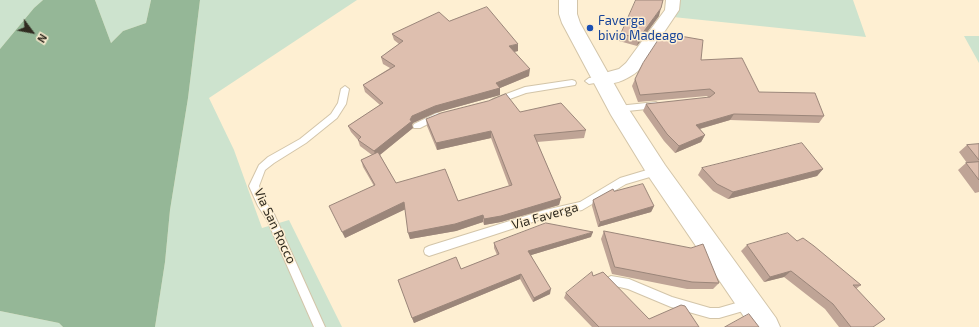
<!DOCTYPE html>
<style>
body{margin:0}
#map{position:relative;width:979px;height:327px;overflow:hidden;background:#feefd2;font-family:"Exo 2",sans-serif}
canvas{display:block}
.north{position:absolute;left:12px;top:12px;width:40px;height:40px;-webkit-text-stroke:3px #feefd2;paint-order:stroke;rotate:122deg;font-size:11px;font-weight:700;line-height:16px;text-align:center;color:#302b20}
.north::after{content:'';display:block;margin:auto;width:14px;height:18px;background:#302b20;clip-path:polygon(50% 0,100% 100%,50% 72%,0 100%)}
</style>
<div id="map">
<canvas width="979" height="327"></canvas>
<div class="north">N</div>
</div>
<script>
const c = document.querySelector('canvas').getContext('2d');
c.lineJoin = 'round';
function fill(path, color) { c.fillStyle = color; c.fill(path, 'evenodd'); }
function strokePath(path, color, width, dash) { c.strokeStyle = color; c.lineWidth = width; c.lineCap = dash ? 'butt' : 'round'; c.setLineDash(dash || []); c.stroke(path); }
function label(font, color, halo, rows, align = 'center') {
  c.font = font + ' "Exo 2",sans-serif'; c.lineWidth = 3; c.setLineDash([]); c.textBaseline = 'middle'; c.strokeStyle = halo; c.fillStyle = color; for (const [text, x, y, turn = 0] of rows) {
    c.save(); c.translate(x, y); c.rotate((+turn || 0) * Math.PI / 180); c.textAlign = isNaN(turn) ? turn : align; if (halo) c.strokeText(text, 0, 0); c.fillText(text, 0, 0); c.restore();
  }
}
fill(new Path2D(`
 M 0,0 L 43,0 L 34,8 L 0,49 Z
 M 95,0 L 151,0 L 146,23 L 123,31 L 111,43 Z
 M 200,0 L 357,0 L 209,98 L 234,150 L 262,228 L 289,220 L 342,327 L 155,327 L 165,262 L 170,210 L 188,98 Z
 M 672,0 L 853,0 L 866,37 L 673,17 Z
 M 964,36 L 979,36 L 979,63 Z
 M 0,311 L 59,323 L 63,327 L 0,327 Z`), '#cde3ce');
fill(new Path2D(`
 M 43,0 L 95,0 L 111,43 L 123,31 L 146,23 L 151,0 L 200,0 L 188,98 L 170,210 L 165,262 L 155,327 L 63,327 L 59,323 L 0,311 L 0,49 L 34,8 Z`), '#95b797');
const lane = new Path2D(`
 M 603,76 L 606,77 L 607,79 L 606,81 L 589,84 L 585,81 L 589,78 Z
 M 572,80 L 575,81 L 576,83 L 575,85 L 526,93 L 496,104 L 492,101 L 493,99 L 525,87 Z
 M 345,86 L 349,89 L 346,104 L 337,118 L 306,143 L 274,163 L 265,170 L 259,186 L 265,201 L 274,214 L 325,327 L 314,327 L 267,220 L 258,206 L 249,186 L 259,165 L 268,157 L 300,139 L 331,114 L 338,103 L 341,89 Z
 M 656,102 L 660,105 L 656,108 L 618,112 L 614,109 L 618,106 Z
 M 437,113 L 440,114 L 441,116 L 440,118 L 420,128 L 414,128 L 413,126 L 414,124 Z
 M 657,167 L 660,168 L 662,171 L 660,174 L 626,184 L 582,210 L 545,218 L 429,256 L 425,254 L 424,251 L 425,248 L 429,246 L 545,210 L 580,202 L 620,178 Z
 M 611,276 L 629,279 L 672,297 L 710,308 L 719,308 L 750,299 L 754,300 L 755,304 L 754,308 L 750,309 L 719,318 L 710,318 L 671,307 L 628,289 L 607,284 L 606,281 L 607,278 Z`);
const street = new Path2D(`
 M 666,0 L 680,0 L 679,10 L 638,71 C 627,80 611,87 597,83 L 595,79 L 597,75 L 619,69 L 626,63 L 665,10 Z`);
const secondary = new Path2D(`
 M 559,0 L 577,0 L 577,14 L 580,23 L 626,105 L 665,165 L 776,318 L 780,327 L 751,327 L 649,177 L 611,115 L 562,23 L 559,14 Z`);
strokePath(lane, '#d3c5a9', 2);
strokePath(street, '#d3c5a9', 2);
strokePath(secondary, '#d3c5a9', 2);
fill(lane, '#fff');
fill(street, '#fff');
fill(secondary, '#fff');
fill(new Path2D(`
 M 659,16 L 637,46 L 619,41 L 621,34 Z
 M 449,21 L 518,51 L 514,52 L 529,76 L 500,88 L 500,95 L 435,113 L 413,123 L 412,125 L 413,128 L 380,155 L 396,183 L 458,201 L 509,186 L 491,138 L 437,150 L 427,126 L 426,119 L 520,112 L 586,130 L 584,138 L 537,142 L 561,198 L 559,205 L 501,222 L 484,225 L 483,222 L 456,231 L 410,239 L 405,209 L 345,238 L 374,186 L 363,167 L 361,160 L 372,155 L 360,146 L 358,140 L 351,132 L 348,126 L 380,105 L 365,92 L 363,85 L 390,68 L 383,64 L 381,57 L 399,44 L 394,40 L 392,34 Z
 M 701,60 L 759,92 L 824,116 L 819,123 L 730,120 L 700,129 L 705,135 L 701,142 L 675,153 L 664,141 L 643,111 L 646,104 L 709,98 L 707,96 L 638,102 L 632,86 L 635,79 Z
 M 979,144 L 979,192 L 975,193 L 958,170 L 966,163 L 967,163 L 959,152 L 967,145 Z
 M 702,168 L 823,169 L 817,176 L 728,199 L 713,191 L 698,175 Z
 M 614,191 L 654,206 L 651,212 L 598,227 L 592,206 L 593,200 Z
 M 604,231 L 719,283 L 713,289 L 687,289 L 612,274 L 601,239 Z
 M 591,237 L 531,255 L 550,294 L 533,302 L 520,279 L 414,323 L 398,280 L 461,269 L 497,255 L 494,248 L 494,243 Z
 M 797,241 L 861,285 L 856,289 L 873,327 L 839,327 L 825,309 L 784,277 L 764,282 L 741,251 L 747,245 Z
 M 593,276 L 649,319 L 699,327 L 592,327 L 564,298 L 566,293 Z`), '#bfa496');
fill(new Path2D(`
 M 661,8 L 659,16 L 637,46 L 639,38 Z
 M 518,44 L 518,51 L 509,53 L 509,46 Z
 M 530,69 L 529,76 L 500,88 L 500,95 L 435,113 L 413,123 L 412,125 L 413,128 L 376,158 L 374,151 L 410,120 L 412,116 L 435,106 L 496,83 Z
 M 734,114 L 730,120 L 692,131 L 696,125 Z
 M 491,131 L 491,138 L 437,150 L 436,143 Z
 M 705,135 L 701,142 L 675,153 L 679,146 Z
 M 823,169 L 817,176 L 728,199 L 733,192 Z
 M 561,198 L 559,205 L 501,222 L 484,225 L 484,219 Z
 M 404,202 L 406,209 L 345,238 L 342,232 Z
 M 654,206 L 651,212 L 598,227 L 600,222 Z
 M 483,215 L 483,222 L 456,231 L 410,239 L 408,233 Z
 M 593,232 L 591,237 L 528,256 L 528,251 Z
 M 791,271 L 784,277 L 764,282 L 770,277 Z
 M 521,274 L 520,279 L 414,323 L 412,318 Z
 M 551,289 L 550,294 L 533,302 L 534,298 Z`), '#9b867a');
const building = new Path2D(`
 M 636,0 L 663,0 L 661,8 L 639,38 L 621,34 Z
 M 487,7 L 518,44 L 509,46 L 530,69 L 496,83 L 500,88 L 435,106 L 412,116 L 410,120 L 412,121 L 374,151 L 358,140 L 361,137 L 348,126 L 383,103 L 363,85 L 395,66 L 381,57 L 403,41 L 392,34 L 439,12 L 449,21 Z
 M 663,33 L 703,40 L 701,60 L 742,58 L 759,92 L 815,93 L 824,116 L 734,114 L 696,125 L 705,135 L 679,146 L 667,134 L 646,104 L 710,97 L 715,93 L 710,89 L 640,95 L 635,79 L 643,63 Z
 M 506,94 L 520,112 L 561,103 L 586,130 L 534,135 L 561,198 L 501,216 L 484,219 L 483,215 L 455,224 L 408,233 L 404,202 L 342,232 L 329,206 L 375,185 L 361,160 L 378,152 L 396,183 L 445,169 L 458,201 L 512,185 L 491,131 L 436,143 L 426,119 L 441,113 L 488,101 Z
 M 802,143 L 823,169 L 733,192 L 717,184 L 702,168 Z
 M 979,144 L 979,160 L 967,145 Z
 M 979,162 L 979,180 L 966,163 Z
 M 643,184 L 654,206 L 600,222 L 593,200 L 613,189 L 614,191 Z
 M 546,223 L 593,232 L 528,251 L 551,289 L 534,298 L 521,274 L 412,318 L 398,280 L 456,257 L 461,269 L 499,254 L 494,243 Z
 M 604,231 L 691,248 L 703,244 L 719,283 L 692,282 L 615,267 Z
 M 788,233 L 797,241 L 803,238 L 814,246 L 861,285 L 853,285 L 885,319 L 873,327 L 851,327 L 833,304 L 791,271 L 770,277 L 747,245 Z
 M 592,272 L 593,276 L 603,272 L 649,319 L 681,305 L 685,306 L 699,327 L 599,327 L 566,293 Z
 M 749,314 L 759,327 L 725,327 Z`);
fill(building, '#debfaf');
strokePath(building, '#9b867a', 1);
for (const [x, y, r, color] of [
 [590,28,4,"#1a4fb4"]
]) { const dot = new Path2D(); dot.arc(x, y, r, 0, 2 * Math.PI); c.fillStyle = color; c.fill(dot); strokePath(dot, '#feefd2', 1.5); }
label('13px', '#164399', '#feefd2', [
 ["Faverga",598,21],
 ["bivio Madeago",598,36]
], 'left');
label('13px', '#302b20', '#feefd2', [
 ["Via Faverga",545,216,-16],
 ["Via San Rocco",275,226,65]
]);
</script>
